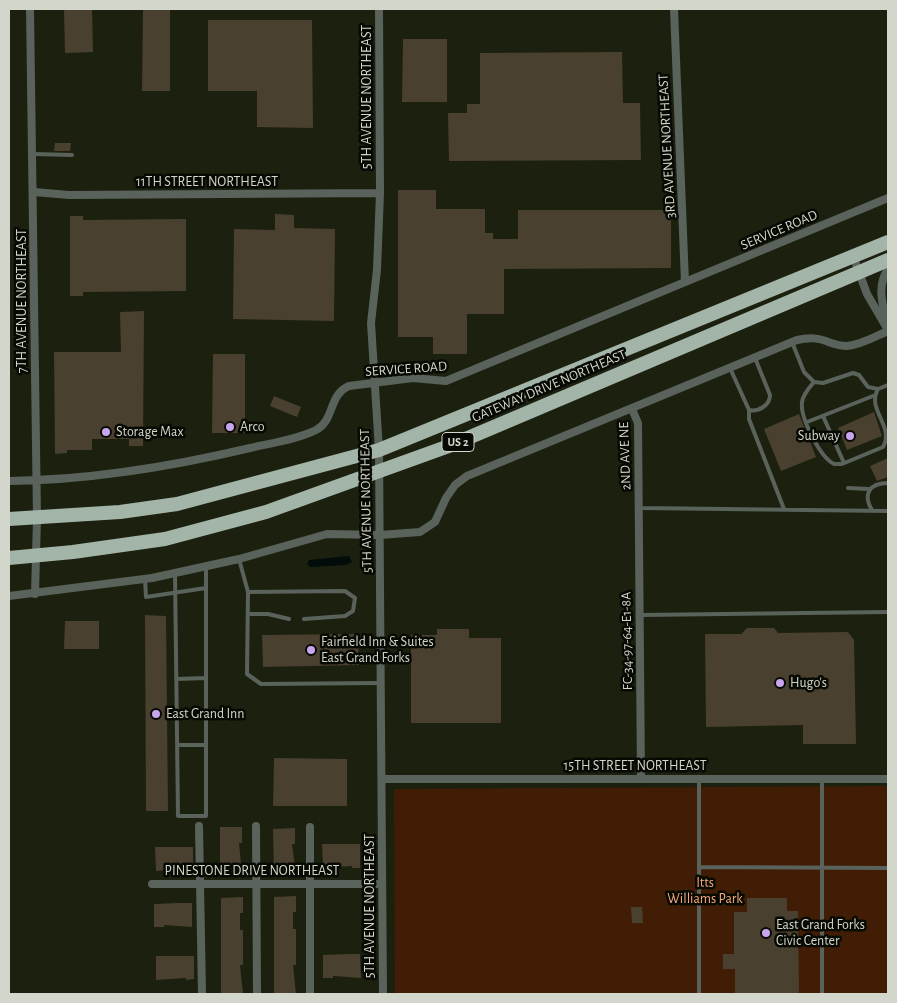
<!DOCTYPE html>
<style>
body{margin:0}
#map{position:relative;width:897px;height:1003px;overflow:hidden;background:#1c200f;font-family:"Alegreya Sans",sans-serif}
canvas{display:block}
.frame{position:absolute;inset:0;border:10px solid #d3d6cb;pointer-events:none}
</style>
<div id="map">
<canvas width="897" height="1003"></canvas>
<div class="frame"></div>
</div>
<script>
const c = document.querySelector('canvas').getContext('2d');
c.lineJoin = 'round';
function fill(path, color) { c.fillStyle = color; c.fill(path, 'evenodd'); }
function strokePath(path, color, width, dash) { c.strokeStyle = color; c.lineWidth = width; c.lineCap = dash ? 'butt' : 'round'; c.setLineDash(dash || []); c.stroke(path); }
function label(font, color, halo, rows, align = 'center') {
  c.font = font + ' "Alegreya Sans",sans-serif'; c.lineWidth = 5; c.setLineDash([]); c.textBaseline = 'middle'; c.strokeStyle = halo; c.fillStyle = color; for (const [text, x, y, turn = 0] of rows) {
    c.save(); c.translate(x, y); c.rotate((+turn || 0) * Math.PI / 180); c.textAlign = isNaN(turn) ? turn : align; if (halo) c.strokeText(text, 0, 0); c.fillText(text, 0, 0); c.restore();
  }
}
fill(new Path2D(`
 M 888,786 L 888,994 L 395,994 L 394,789 Z`), '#421d05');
fill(new Path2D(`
 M 349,556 L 352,562 L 346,565 L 310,567 L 307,564 L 309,560 Z`), '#010c0b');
fill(new Path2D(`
 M 64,9 L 92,9 L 93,52 L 65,53 Z
 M 143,10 L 170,10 L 170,91 L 142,91 Z
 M 208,20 L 312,20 L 313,128 L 257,127 L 257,91 L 208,91 Z
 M 403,39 L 447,39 L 447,102 L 402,102 Z
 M 622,52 L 623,103 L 640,103 L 641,160 L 449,161 L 448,113 L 467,113 L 467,104 L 480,104 L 480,53 Z
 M 55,143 L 71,143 L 70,151 L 54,151 Z
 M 398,190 L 436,190 L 436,209 L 485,209 L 485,233 L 493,233 L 493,239 L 518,239 L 518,210 L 671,210 L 671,268 L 504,269 L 504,314 L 467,314 L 467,354 L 433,354 L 433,337 L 398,337 Z
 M 275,214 L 294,215 L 294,228 L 335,229 L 334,321 L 233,319 L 234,229 L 275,230 Z
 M 70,216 L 83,216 L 83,220 L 186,219 L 186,291 L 83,292 L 83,296 L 70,296 Z
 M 144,311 L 143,446 L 129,446 L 129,439 L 92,439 L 92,450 L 67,450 L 67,453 L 55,454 L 54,352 L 121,352 L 120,312 Z
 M 213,354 L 245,354 L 245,422 L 248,422 L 248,433 L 212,433 Z
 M 274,396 L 301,407 L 297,417 L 270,406 Z
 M 874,412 L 882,436 L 847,450 L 838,428 Z
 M 799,414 L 816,457 L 781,471 L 764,429 Z
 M 888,458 L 888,477 L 877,481 L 870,466 Z
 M 145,615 L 166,616 L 168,811 L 146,811 Z
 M 65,621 L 99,621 L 99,649 L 64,649 Z
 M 747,628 L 774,628 L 778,633 L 848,632 L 854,640 L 856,744 L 803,744 L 803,725 L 706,727 L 705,634 L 741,634 Z
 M 437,629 L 469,629 L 469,638 L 501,638 L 501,723 L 411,723 L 411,635 L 437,635 Z
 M 358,634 L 359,665 L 263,667 L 262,635 Z
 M 274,758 L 347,759 L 347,806 L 273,806 Z
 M 220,827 L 242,827 L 242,843 L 239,843 L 242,874 L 220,874 Z
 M 295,828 L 295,844 L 292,844 L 296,875 L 274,876 L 273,829 Z
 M 322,844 L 360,844 L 360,868 L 352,868 L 352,866 L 323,868 Z
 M 155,847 L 193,847 L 193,870 L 185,870 L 185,868 L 156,871 Z
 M 296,896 L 296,912 L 293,912 L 293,929 L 296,929 L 296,965 L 293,965 L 296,994 L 274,994 L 274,897 Z
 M 243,897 L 243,913 L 240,913 L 240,930 L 243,930 L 243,965 L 240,965 L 243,994 L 221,994 L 221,898 Z
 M 747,898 L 787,898 L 787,911 L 798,911 L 799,994 L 735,994 L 735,969 L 723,969 L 723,954 L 734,954 L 734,912 L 747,912 Z
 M 178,903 L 192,903 L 192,927 L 164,925 L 164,927 L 154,927 L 154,904 Z
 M 631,907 L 642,907 L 643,923 L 632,923 Z
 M 347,954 L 360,954 L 361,978 L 333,976 L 333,978 L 323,978 L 323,955 Z
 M 156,956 L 194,956 L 194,979 L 186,980 L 186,978 L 156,980 Z`), '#49402f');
strokePath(new Path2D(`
 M 33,154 L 72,155
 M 792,342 L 804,372 L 814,382 L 823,383 L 853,373 L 859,375 L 868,387 L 878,389 L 888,385
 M 730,368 L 749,410 C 759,412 770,405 770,395 L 755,358
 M 814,382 C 809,388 803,394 802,402 C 800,418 820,457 834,464 L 842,464 L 883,447 C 895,426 866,410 878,389
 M 749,410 L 749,419 L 784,509
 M 823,416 L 844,463
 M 807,422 L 873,396
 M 848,488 L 869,489
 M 639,506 L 641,508 L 888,511
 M 872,510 C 862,494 870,483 888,483
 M 239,559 L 248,592 L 247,674 L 261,684 L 380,683
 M 175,573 L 178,816 L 206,816 L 206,567
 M 145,579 L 146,597 L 206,588
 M 248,592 L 345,591 L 355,598 L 353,611 L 345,616 L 304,619
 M 248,614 L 268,614 L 289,619
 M 641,615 L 888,612
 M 176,679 L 206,678
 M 177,745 L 206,745
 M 822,779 L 822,994
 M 699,867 L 888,868
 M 699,994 L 699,778`), '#5a625c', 4);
strokePath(new Path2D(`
 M 30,9 L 37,518 L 35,594
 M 379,9 L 380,193 L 377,270 L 371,323 L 379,450 L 383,994
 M 674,9 L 685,282
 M 34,192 L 69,195 L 380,193
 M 853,256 L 867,294 L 888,330
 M 887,324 C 883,305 876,287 888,269
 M 632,409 L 638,423 L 641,778
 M 9,481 C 91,480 170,467 250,448 C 271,443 296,440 316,430 C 335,420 328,395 349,386 L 413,378 L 446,381 L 888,198
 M 9,596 L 152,578 L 239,559 L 327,534 L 380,535 L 420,532 L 435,522 L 446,498 L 455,485 L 467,476 L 797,340 C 824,334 828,346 847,346 C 861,345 876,336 888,331
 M 382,779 L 888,779
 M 199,826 L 202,994
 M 256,826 L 257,994
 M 152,884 L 382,884
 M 310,994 L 310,827`), '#5a625c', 8);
strokePath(new Path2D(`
 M 9,519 L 120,512 L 177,504 L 379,450 L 888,242
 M 9,558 L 73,552 L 165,539 L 266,512 L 449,446 L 888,260`), '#a2b5a8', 14);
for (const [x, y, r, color] of [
 [230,427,5,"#c7a6ef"],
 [106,432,5,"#c7a6ef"],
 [850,436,5,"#c7a6ef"],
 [311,650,5,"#c7a6ef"],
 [780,683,5,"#c7a6ef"],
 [156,714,5,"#c7a6ef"],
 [766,933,5,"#c7a6ef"]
]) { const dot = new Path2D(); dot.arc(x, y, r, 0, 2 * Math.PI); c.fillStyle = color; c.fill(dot); strokePath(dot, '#070903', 2); }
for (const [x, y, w] of [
 [458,442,32]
]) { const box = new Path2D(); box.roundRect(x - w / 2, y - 9.5, w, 19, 4); c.fillStyle = '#070903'; c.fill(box); strokePath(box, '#d3d6cb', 1); }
label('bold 12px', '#d3d6cb', null, [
 ["US 2",458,442]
]);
label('14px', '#d3d6cb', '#070903', [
 ["5TH AVENUE NORTHEAST",367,97,-90],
 ["3RD AVENUE NORTHEAST",667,146,-93],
 ["11TH STREET NORTHEAST",207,182],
 ["SERVICE ROAD",779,230,-23],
 ["7TH AVENUE NORTHEAST",22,301,-90],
 ["SERVICE ROAD",406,369,-4],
 ["GATEWAY DRIVE NORTHEAST",549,386,-23],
 ["2ND AVE NE",625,456,-92],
 ["5TH AVENUE NORTHEAST",366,501,-91],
 ["FC-34-97-64-E1-8A",627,641,-91],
 ["15TH STREET NORTHEAST",635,766],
 ["PINESTONE DRIVE NORTHEAST",252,871],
 ["5TH AVENUE NORTHEAST",370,906,-90]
]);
label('14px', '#d3d6cb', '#070903', [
 ["Arco",240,427],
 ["Storage Max",116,432],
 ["Subway",840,436,"right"],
 ["Fairfield Inn & Suites",321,642],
 ["East Grand Forks",321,658],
 ["Hugo's",790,683],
 ["East Grand Inn",166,714],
 ["East Grand Forks",776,925],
 ["Civic Center",776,941]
], 'left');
label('14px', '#f9aa7e', '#070903', [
 ["Itts",705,883],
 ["Williams Park",705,899]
]);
</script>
